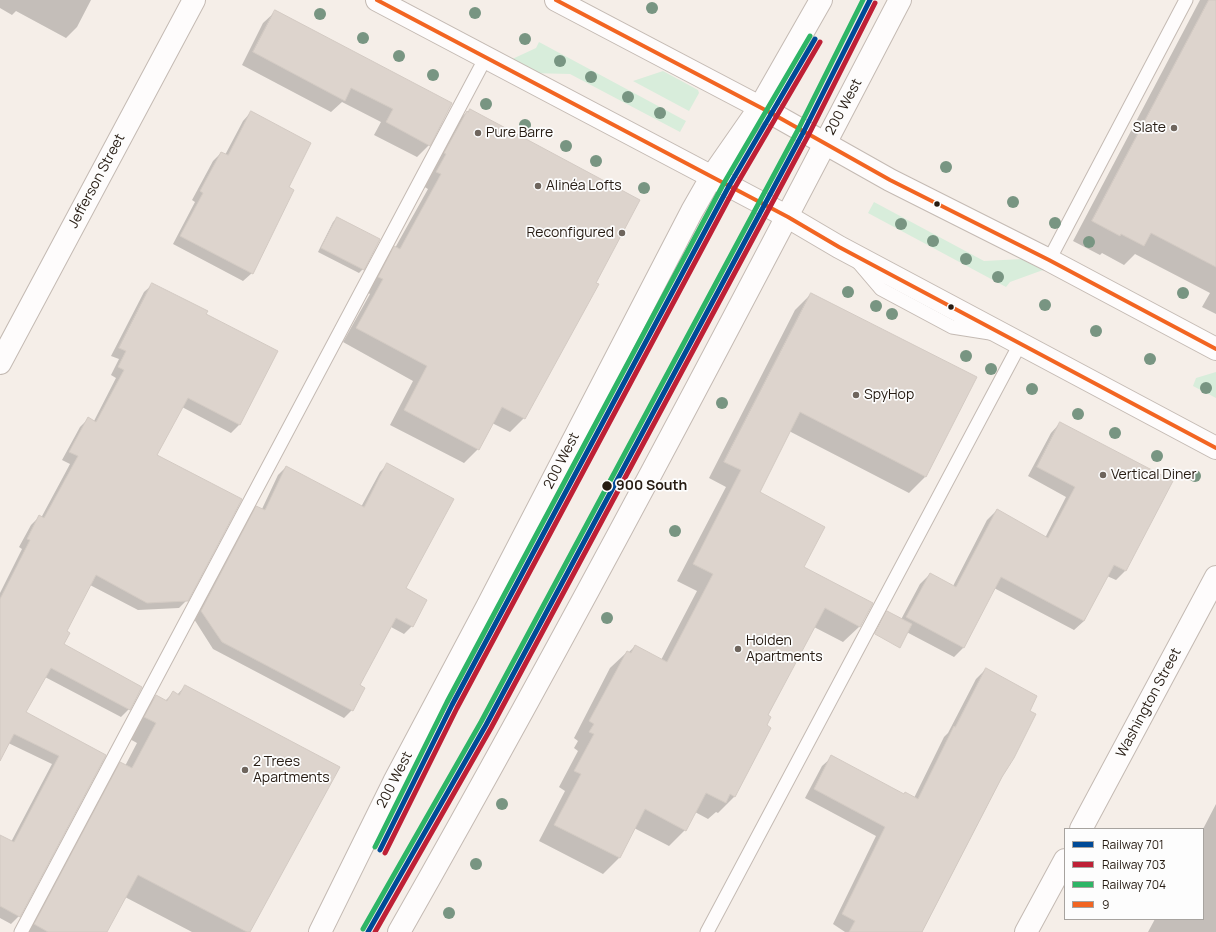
<!DOCTYPE html>
<meta charset="utf-8">
<style>
body{margin:0}
#map{position:relative;width:1216px;height:932px;overflow:hidden;background:#f5eee8;font-family:Manrope,sans-serif}
canvas{display:block}
.legend{position:absolute;left:1064px;top:828px;width:140px;height:92px;box-sizing:border-box;background:#fdfdfd;border:1px solid #a7a39f;margin:0;padding:5px 7px;list-style:none;font-size:12px;color:#261b12}
.legend li{display:flex;align-items:center;gap:8px;height:20px}
.legend b{width:20px;border:1px solid #a7a39f}
</style>
<div id="map">
<canvas width="1216" height="932"></canvas>
<ul class="legend">
<li><b style="height:5px;background:#004a97"></b>Railway 701</li>
<li><b style="height:5px;background:#be2036"></b>Railway 703</li>
<li><b style="height:5px;background:#2eb566"></b>Railway 704</li>
<li><b style="height:5px;background:#f26522"></b>9</li>
</ul>
</div>
<script>
const c = document.querySelector('canvas').getContext('2d');
c.lineJoin = 'round';
function fill(path, color) { c.fillStyle = color; c.fill(path, 'evenodd'); }
function strokePath(path, color, width, dash) { c.strokeStyle = color; c.lineWidth = width; c.lineCap = dash ? 'butt' : 'round'; c.setLineDash(dash || []); c.stroke(path); }
function label(font, color, halo, rows, align = 'center') {
  c.font = font + ' Manrope,sans-serif'; c.lineWidth = 3.5; c.setLineDash([]); c.textBaseline = 'middle'; c.strokeStyle = halo; c.fillStyle = color; for (const [text, x, y, turn = 0] of rows) {
    c.save(); c.translate(x, y); c.rotate((+turn || 0) * Math.PI / 180); c.textAlign = isNaN(turn) ? turn : align; if (halo) c.strokeText(text, 0, 0); c.fillText(text, 0, 0); c.restore();
  }
}
fill(new Path2D(`
 M 539,42 L 686,121 L 680,132 L 570,74 L 530,73 L 508,61 L 536,48 Z
 M 663,71 L 698,90 L 699,93 L 689,111 L 633,81 Z
 M 874,202 L 984,261 L 1022,259 L 1043,270 L 1010,282 L 1006,287 L 868,213 Z
 M 1216,372 L 1216,398 L 1193,386 L 1196,378 Z`), '#d8eddb');
fill(new Path2D(`
 M 0,0 L 91,0 L 77,27 L 66,38 L 16,11 L 12,15 L 0,8 Z
 M 1200,0 L 1216,0 L 1216,314 L 1202,307 L 1210,293 L 1135,254 L 1124,265 L 1102,253 L 1100,255 L 1073,241 Z
 M 276,11 L 451,104 L 429,145 L 417,157 L 374,135 L 381,122 L 342,102 L 331,112 L 242,65 L 263,23 Z
 M 251,112 L 287,187 L 252,273 L 243,281 L 173,244 L 195,202 L 192,200 L 213,161 L 221,153 L 225,155 L 243,121 Z
 M 467,112 L 524,418 L 510,432 L 492,423 L 478,449 L 464,463 L 390,425 L 413,381 L 343,342 L 370,294 L 365,291 L 380,262 L 395,248 L 428,189 L 423,186 L 452,126 Z
 M 337,218 L 363,269 L 359,273 L 318,252 L 333,222 Z
 M 153,284 L 205,315 L 239,425 L 231,433 L 182,407 L 156,456 L 187,600 L 179,608 L 138,610 L 90,585 L 66,631 L 63,644 L 129,709 L 121,717 L 45,677 L 25,712 L 105,755 L 19,916 L 11,924 L 0,918 L 0,844 L 11,842 L 52,764 L 2,740 L 0,744 L 0,593 L 22,549 L 19,547 L 31,525 L 39,517 L 41,518 L 70,464 L 62,460 L 80,427 L 88,419 L 94,421 L 116,378 L 111,375 L 119,359 L 111,356 L 144,292 Z
 M 811,294 L 925,477 L 909,493 L 789,431 L 758,492 L 802,567 L 860,626 L 843,642 L 814,627 L 767,716 L 765,726 L 770,728 L 734,797 L 718,813 L 716,812 L 708,819 L 695,812 L 685,830 L 669,846 L 634,828 L 619,858 L 603,874 L 539,841 L 565,791 L 559,787 L 578,751 L 574,748 L 578,741 L 574,738 L 610,668 L 627,652 L 628,653 L 635,646 L 661,660 L 697,591 L 677,581 L 726,487 L 709,478 L 795,310 Z
 M 1060,423 L 1126,570 L 1116,580 L 1107,576 L 1084,621 L 1074,630 L 994,588 L 964,647 L 954,657 L 897,627 L 920,584 L 930,574 L 953,586 L 987,520 L 997,510 L 1045,538 L 1066,497 L 1028,476 L 1051,433 Z
 M 388,464 L 405,589 L 412,626 L 404,634 L 391,627 L 358,686 L 352,710 L 344,718 L 213,649 L 194,619 L 249,515 L 257,507 L 262,509 L 278,475 L 286,467 L 361,507 L 380,472 Z
 M 986,669 L 1028,712 L 1034,715 L 922,932 L 845,932 L 833,924 L 876,836 L 805,798 L 822,766 L 832,757 L 903,795 L 914,798 L 944,737 L 948,733 L 976,679 Z
 M 185,686 L 249,932 L 192,932 L 125,897 L 106,932 L 22,932 L 101,782 L 121,763 L 125,766 L 137,743 L 126,737 L 137,715 L 156,696 L 165,701 L 173,693 L 177,695 Z
 M 1216,804 L 1216,932 L 1148,932 L 1155,919 L 1203,919 L 1203,829 Z`), '#0003');
const building = new Path2D(`
 M 1209,0 L 1216,0 L 1216,267 L 1151,233 L 1144,246 L 1121,234 L 1120,236 L 1092,221 Z
 M 275,10 L 452,103 L 430,146 L 386,122 L 393,109 L 351,88 L 345,101 L 253,52 Z
 M 470,109 L 640,200 L 596,283 L 599,284 L 525,419 L 502,407 L 479,450 L 404,410 L 427,366 L 356,328 L 383,279 L 378,277 L 394,246 L 400,249 L 441,174 L 436,172 L 446,154 L 444,153 L 467,111 L 468,112 Z
 M 251,111 L 311,143 L 289,187 L 294,190 L 253,274 L 180,236 L 203,193 L 200,191 L 221,152 L 228,155 Z
 M 337,217 L 380,239 L 364,270 L 321,248 Z
 M 152,283 L 208,311 L 206,314 L 278,351 L 240,425 L 188,398 L 157,455 L 242,499 L 188,601 L 147,603 L 96,575 L 67,631 L 70,633 L 64,644 L 142,687 L 130,710 L 51,668 L 26,712 L 106,755 L 20,917 L 0,906 L 0,835 L 14,842 L 59,756 L 14,734 L 0,761 L 0,599 L 30,540 L 27,539 L 39,515 L 44,518 L 78,456 L 69,452 L 88,417 L 96,422 L 124,370 L 118,367 L 126,351 L 119,348 Z
 M 811,293 L 977,377 L 926,477 L 800,412 L 760,492 L 825,527 L 804,567 L 873,603 L 860,627 L 825,608 L 768,715 L 771,717 L 767,725 L 771,728 L 735,797 L 730,794 L 726,803 L 706,793 L 686,831 L 645,809 L 620,858 L 554,825 L 581,774 L 574,771 L 594,734 L 589,732 L 594,724 L 589,721 L 627,651 L 631,653 L 635,645 L 667,662 L 713,574 L 693,564 L 741,470 L 724,462 Z
 M 1060,422 L 1173,481 L 1126,571 L 1114,565 L 1084,621 L 1001,577 L 964,648 L 906,617 L 930,573 L 956,587 L 997,509 L 1048,538 L 1075,487 L 1037,467 Z
 M 387,463 L 454,499 L 406,588 L 427,600 L 413,627 L 396,618 L 360,685 L 365,688 L 353,711 L 222,642 L 201,611 L 256,506 L 265,510 L 286,466 L 364,507 Z
 M 887,611 L 912,624 L 900,648 L 875,634 Z
 M 986,668 L 1037,696 L 1030,711 L 1036,714 L 1014,758 L 1002,777 L 922,932 L 849,932 L 855,921 L 842,914 L 885,827 L 814,789 L 831,755 L 904,794 L 905,792 L 918,799 L 954,726 L 955,727 Z
 M 185,685 L 340,767 L 250,932 L 247,932 L 138,875 L 107,932 L 48,932 L 34,924 L 120,762 L 132,768 L 156,723 L 144,717 L 156,695 L 167,701 L 173,691 L 179,695 Z`);
fill(building, '#ddd4cd');
strokePath(building, '#d3cac3', 1);
const service = new Path2D(`
 M 1049,260 L 1186,0
 M 858,262 L 881,289 L 952,327 L 990,333
 M 21,932 L 486,57
 M 707,932 L 1020,344`);
const minor = new Path2D(`
 M 0,363 L 194,0
 M 1081,829 L 1216,577
 M 320,932 L 394,782 L 487,607 L 692,211 L 712,176 L 760,107 L 821,0
 M 399,932 C 573,626 737,313 900,0
 M 1026,932 L 1065,860`);
const tertiary = new Path2D(`
 M 377,0 L 788,217 L 839,247 L 1216,448
 M 556,0 L 771,113 L 890,180 L 1049,260 L 1216,349`);
strokePath(service, '#c4bab3', 15);
strokePath(minor, '#c4bab3', 24);
strokePath(tertiary, '#c4bab3', 24);
strokePath(service, '#fefcfc', 13);
strokePath(minor, '#fefcfc', 22);
strokePath(tertiary, '#fefcfc', 22);
strokePath(new Path2D(`
 M 377,0 L 788,217 L 839,247 L 1216,448
 M 556,0 L 771,113 L 890,180 L 1049,260 L 1216,349`), '#f26522', 4);
strokePath(new Path2D(`
 M 380,850 L 452,705 L 729,186 L 815,39
 M 368,932 L 486,725 L 804,131 L 870,0`), '#004a97', 5);
strokePath(new Path2D(`
 M 385,853 L 457,708 L 734,189 L 820,42
 M 375,932 L 491,728 L 809,134 L 875,3`), '#be2036', 5);
strokePath(new Path2D(`
 M 375,847 L 447,702 L 724,183 L 810,36
 M 363,929 L 481,722 L 799,128 L 863,0`), '#2eb566', 5);
c.fillStyle = '#789582';
for (const [x, y] of [
 [652,8],
 [475,13],
 [320,14],
 [363,38],
 [525,39],
 [399,56],
 [560,61],
 [433,75],
 [591,77],
 [628,97],
 [486,104],
 [660,113],
 [525,125],
 [566,146],
 [596,161],
 [946,167],
 [644,188],
 [1013,202],
 [1055,223],
 [901,224],
 [933,241],
 [1089,242],
 [966,259],
 [998,277],
 [848,292],
 [1183,293],
 [1045,305],
 [876,306],
 [892,314],
 [1096,331],
 [966,356],
 [1150,359],
 [991,369],
 [1206,388],
 [1032,389],
 [722,403],
 [1078,414],
 [1115,433],
 [1157,456],
 [1195,476],
 [675,531],
 [607,618],
 [502,804],
 [476,864],
 [449,913]
]) { c.beginPath(); c.arc(x, y, 6, 0, 2 * Math.PI); c.fill(); }
for (const [x, y, r, color] of [
 [1174,128,4,"#6e655d"],
 [478,133,4,"#6e655d"],
 [538,186,4,"#6e655d"],
 [937,204,3.5,"#261b12"],
 [622,233,4,"#6e655d"],
 [951,307,3.5,"#261b12"],
 [856,395,4,"#6e655d"],
 [1103,475,4,"#6e655d"],
 [607,486,5.5,"#261b12"],
 [738,649,4,"#6e655d"],
 [245,770,4,"#6e655d"]
]) { const dot = new Path2D(); dot.arc(x, y, r, 0, 2 * Math.PI); c.fillStyle = color; c.fill(dot); strokePath(dot, '#fdfdfd', 1.5); }
label('14px', '#261b12', '#fdfdfd', [
 ["200 West",844,107,-62],
 ["Jefferson Street",97,181,-62],
 ["200 West",562,461,-63],
 ["Washington Street",1149,703,-62],
 ["200 West",395,780,-63]
]);
label('14px', '#261b12', '#fdfdfd', [
 ["Slate",1166,128,"right"],
 ["Pure Barre",486,133],
 ["Alinéa Lofts",546,186],
 ["Reconfigured",614,233,"right"],
 ["SpyHop",864,395],
 ["Vertical Diner",1111,475],
 ["Holden",746,641],
 ["Apartments",746,657],
 ["2 Trees",253,762],
 ["Apartments",253,778]
], 'left');
label('bold 14px', '#261b12', '#fdfdfd', [
 ["900 South",616,486]
], 'left');
</script>
